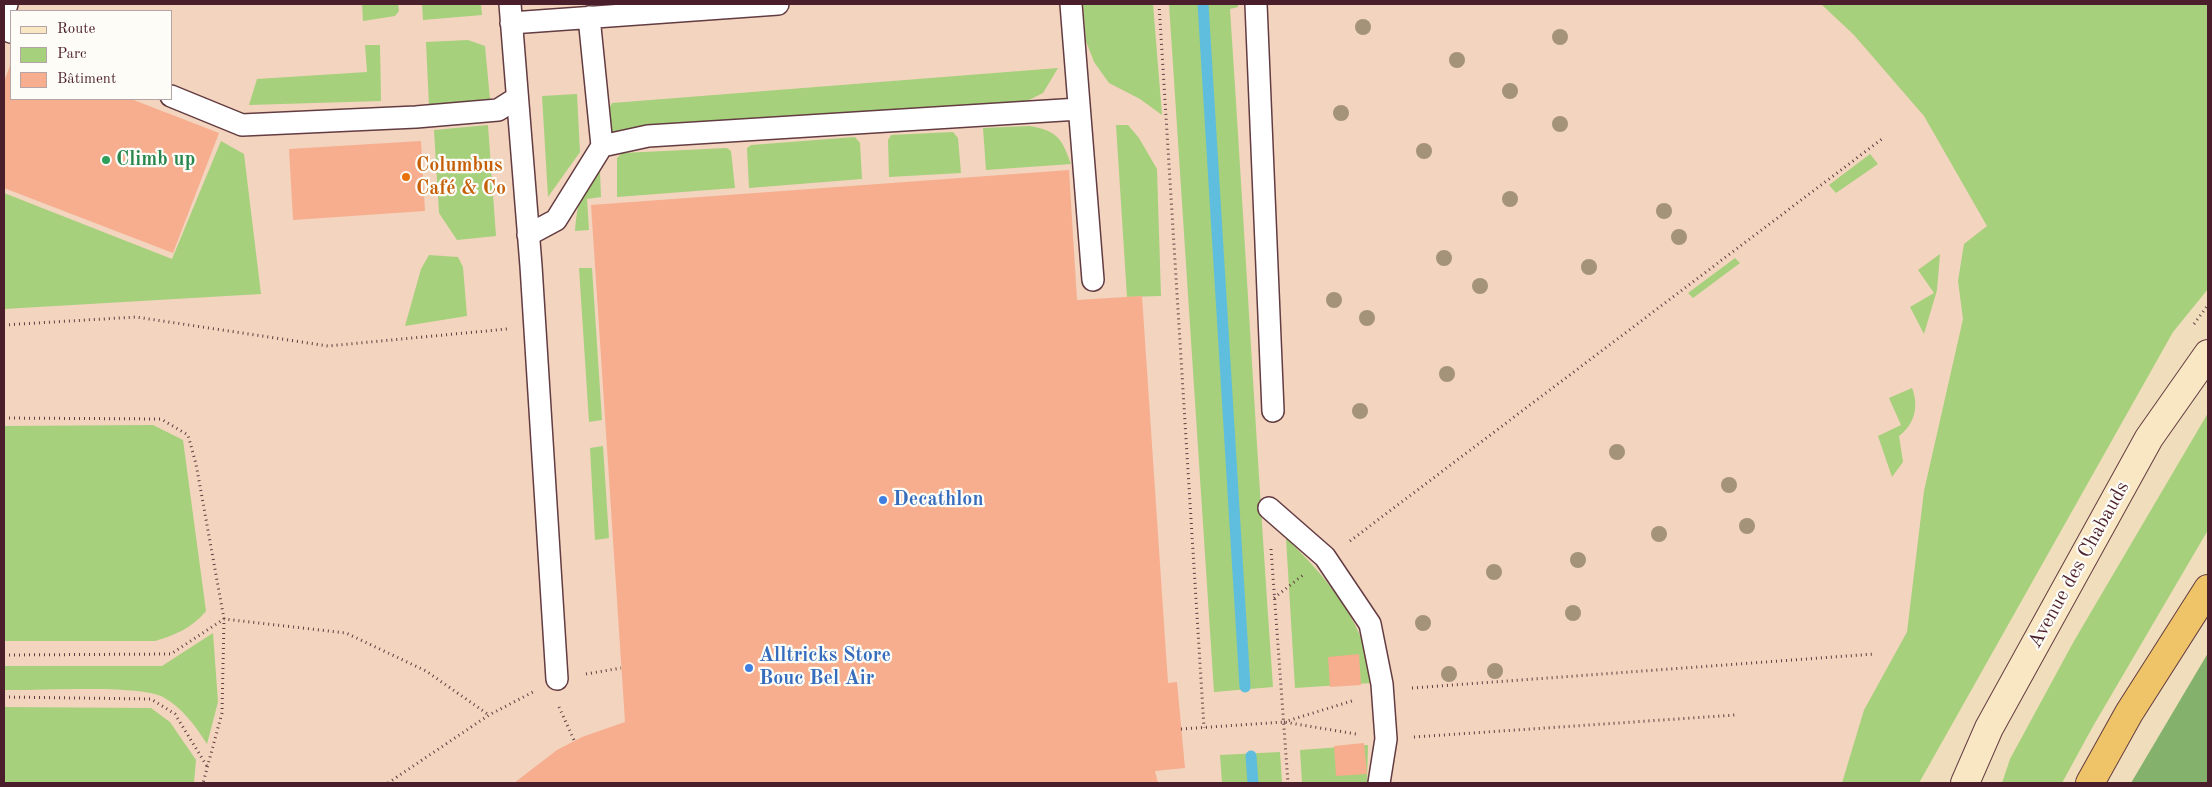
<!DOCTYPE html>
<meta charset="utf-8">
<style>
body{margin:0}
#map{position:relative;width:2212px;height:787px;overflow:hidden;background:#efddbb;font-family:"Old Standard TT",serif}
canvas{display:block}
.frame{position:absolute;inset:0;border:5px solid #4a1f2b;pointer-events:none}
.legend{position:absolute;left:10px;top:10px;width:162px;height:90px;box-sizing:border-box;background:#fdfcf7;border:1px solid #b5a4a5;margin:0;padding:6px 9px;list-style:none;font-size:15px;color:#4a1f2b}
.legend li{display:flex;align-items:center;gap:10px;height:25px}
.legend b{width:25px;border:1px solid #b5a4a5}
</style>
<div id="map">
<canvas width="2212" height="787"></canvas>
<div class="frame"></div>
<ul class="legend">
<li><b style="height:6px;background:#f9e7c3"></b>Route</li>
<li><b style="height:14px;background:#a6d07c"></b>Parc</li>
<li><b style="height:14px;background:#f6ae8f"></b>Bâtiment</li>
</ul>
</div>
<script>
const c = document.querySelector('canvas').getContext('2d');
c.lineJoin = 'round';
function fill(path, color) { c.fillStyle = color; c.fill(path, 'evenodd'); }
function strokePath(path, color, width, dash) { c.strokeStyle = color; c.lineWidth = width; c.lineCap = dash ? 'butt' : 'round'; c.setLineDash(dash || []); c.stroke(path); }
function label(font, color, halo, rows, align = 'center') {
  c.font = font + ' "Old Standard TT",serif'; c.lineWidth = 4.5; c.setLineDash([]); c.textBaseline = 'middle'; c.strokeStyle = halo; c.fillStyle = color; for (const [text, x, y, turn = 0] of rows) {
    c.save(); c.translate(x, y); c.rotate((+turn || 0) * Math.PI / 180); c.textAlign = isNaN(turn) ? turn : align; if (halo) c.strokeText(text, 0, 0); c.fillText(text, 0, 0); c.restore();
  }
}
fill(new Path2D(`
 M 4,4 L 2091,4 L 1902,783 L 4,783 ZM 11,11 L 171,11 L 171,99 L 11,99 Z`), '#f3d4bf');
fill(new Path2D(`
 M 362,4 L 398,4 L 399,11 L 395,16 L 363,21 Z
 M 422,4 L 481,4 L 482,15 L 423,20 Z
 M 1083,4 L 1153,4 L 1162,115 L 1140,99 L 1109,83 L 1094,62 L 1086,41 Z
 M 1169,4 L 1238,4 L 1238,7 L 1230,9 C 1245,235 1257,461 1273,687 L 1214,692 Z
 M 1821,4 L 2208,4 L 2208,289 L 2173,332 L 1919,783 L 1842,783 L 1864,710 L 1907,632 L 1924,491 L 1963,319 L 1958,281 L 1964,244 L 1987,226 L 1924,116 L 1854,35 Z
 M 468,40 L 485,46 L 490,99 L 429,106 L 426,42 Z
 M 365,45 L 380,45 L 381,101 L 249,105 L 257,79 L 367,72 Z
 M 1058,68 L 1043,93 L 1021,104 L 606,132 L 605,116 L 612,103 Z
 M 577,94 L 580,152 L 548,197 L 542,96 Z
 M 488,125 L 496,236 L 457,240 L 439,213 L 434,130 Z
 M 1116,125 L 1128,125 L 1139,138 L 1157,169 L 1161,296 L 1127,297 Z
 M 1030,126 C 1058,131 1062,139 1071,164 L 986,170 L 983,128 Z
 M 953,132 L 958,138 L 961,173 L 889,177 L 888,140 L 891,135 Z
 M 855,137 L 860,143 L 862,179 L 749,188 L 747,148 L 751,145 Z
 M 221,141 L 244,154 L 261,294 L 4,309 L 4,193 L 172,259 Z
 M 727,148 L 731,151 L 735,188 L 617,197 L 617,158 L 622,153 Z
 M 1870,154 L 1878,164 L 1836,193 L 1829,185 Z
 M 600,170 L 601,197 L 587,199 L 589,230 L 575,231 C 577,206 580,187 600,170 Z
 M 1940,254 L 1937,290 L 1924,334 L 1910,307 L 1934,293 L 1918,270 Z
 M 429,255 L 458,257 L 463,267 L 467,316 L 405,326 L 421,269 Z
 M 1735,258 L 1740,263 L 1693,298 L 1688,293 Z
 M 579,268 L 592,268 L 602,420 L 589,422 Z
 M 1912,388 C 1919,406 1915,424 1899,436 L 1903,462 L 1892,477 L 1878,436 L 1901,425 L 1889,398 Z
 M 2208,413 L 2208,530 L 2092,728 L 2062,783 L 2002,783 L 2010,759 L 2074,641 Z
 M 153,425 L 183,440 L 206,611 C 192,628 175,635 155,641 L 4,641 L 4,426 Z
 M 603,446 L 609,538 L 595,540 L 590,448 Z
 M 1286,538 C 1318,569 1350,605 1365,648 C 1369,658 1369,671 1371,683 L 1295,688 Z
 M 213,633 L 218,702 L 207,744 C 195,726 183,708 163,697 C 137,684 38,691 4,690 L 4,666 L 162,666 Z
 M 4,707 L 151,708 L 170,722 L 196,760 L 194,783 L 4,783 Z
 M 1368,745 L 1367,783 L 1302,783 L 1300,750 Z
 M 1280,752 L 1282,783 L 1222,783 L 1220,755 Z`), '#a6d07c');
fill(new Path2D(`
 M 2208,653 L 2208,783 L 2131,783 Z`), '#84b26c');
strokePath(new Path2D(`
 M 1203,4 L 1245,687
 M 1251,756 L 1253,783`), '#5fbedd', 11);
fill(new Path2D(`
 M 11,63 L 11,99 L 131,99 L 219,133 L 173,253 L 4,188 L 4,82 Z
 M 421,141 L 425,211 L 293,220 L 289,149 Z
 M 1069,170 L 1077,300 L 1142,296 L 1168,683 L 1177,682 L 1185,768 L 1155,771 L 1158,783 L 514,783 L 557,750 L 582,737 L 625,722 L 591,205 Z
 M 1359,654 L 1361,685 L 1330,687 L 1328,657 Z
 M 1364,743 L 1367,774 L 1336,776 L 1334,746 Z`), '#f6ae8f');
const lane = new Path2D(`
 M 510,4 L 531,266 L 557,679
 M 1071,4 L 1093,280
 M 1256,4 L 1273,411
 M 4,14 L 7,4
 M 589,17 L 602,146
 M 511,23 L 778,4
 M 4,29 L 11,32
 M 171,96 L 242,125 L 416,117 L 498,110 L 517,98
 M 528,235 L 556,220 L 602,146 L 648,136 L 1079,109
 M 1269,508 L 1325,557 L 1370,624 L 1382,684 L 1386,739 L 1379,783`);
const secondary = new Path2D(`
 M 1965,783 L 1989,728 L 2149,438 L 2208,354`);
const highway = new Path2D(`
 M 2090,783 L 2129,713 L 2208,589`);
strokePath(lane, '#633c41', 24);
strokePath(secondary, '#633c41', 30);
strokePath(highway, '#633c41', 30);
strokePath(new Path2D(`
 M 1159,4 L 1204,728
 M 2194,324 L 2208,305
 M 4,325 L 136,317 L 328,346 L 507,329
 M 4,418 L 161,419 L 188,435 L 196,464 L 224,619 L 222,713 L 203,783
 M 1350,541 L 1882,139
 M 1271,549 L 1288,783
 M 1274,598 L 1303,575
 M 4,655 L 171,654 L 224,619 L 346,633 L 426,671 L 489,715
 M 586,674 L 621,668
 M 1412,688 L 1874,654
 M 4,697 L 151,699 L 175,714 L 208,768
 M 559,707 L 574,740
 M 1284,722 L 1355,700
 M 1181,729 L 1284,722 L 1356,734
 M 1414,737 L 1735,715
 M 388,783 L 489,715 L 533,692`), '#633c41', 3, [1, 4]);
strokePath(lane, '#fff', 21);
strokePath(secondary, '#f9e7c3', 28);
strokePath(highway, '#efc469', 28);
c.fillStyle = '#a49279';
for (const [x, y] of [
 [1363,27],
 [1560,37],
 [1457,60],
 [1510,91],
 [1341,113],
 [1560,124],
 [1424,151],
 [1510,199],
 [1664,211],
 [1679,237],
 [1444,258],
 [1589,267],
 [1480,286],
 [1334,300],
 [1367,318],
 [1447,374],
 [1360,411],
 [1617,452],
 [1729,485],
 [1747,526],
 [1659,534],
 [1578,560],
 [1494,572],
 [1573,613],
 [1423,623],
 [1495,671],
 [1449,674]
]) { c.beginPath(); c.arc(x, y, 8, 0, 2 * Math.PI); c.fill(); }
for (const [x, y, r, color] of [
 [106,160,5,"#2e9e5b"],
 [406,177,5,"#e8710a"],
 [883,500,5,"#3f7fe0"],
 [749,668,5,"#3f7fe0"]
]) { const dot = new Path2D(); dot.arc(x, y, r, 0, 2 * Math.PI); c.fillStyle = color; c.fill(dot); strokePath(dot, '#fdfcf7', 2); }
label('bold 20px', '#27864d', '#fdfcf7', [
 ["Climb up",116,160]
], 'left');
label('bold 20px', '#c56008', '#fdfcf7', [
 ["Columbus",416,166],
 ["Café & Co",416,189]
], 'left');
label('bold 20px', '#366cbe', '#fdfcf7', [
 ["Decathlon",893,500],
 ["Alltricks Store",759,656],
 ["Bouc Bel Air",759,679]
], 'left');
label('20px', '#4a1f2b', '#fdfcf7', [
 ["Avenue des Chabauds",2079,565,-61]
]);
</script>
